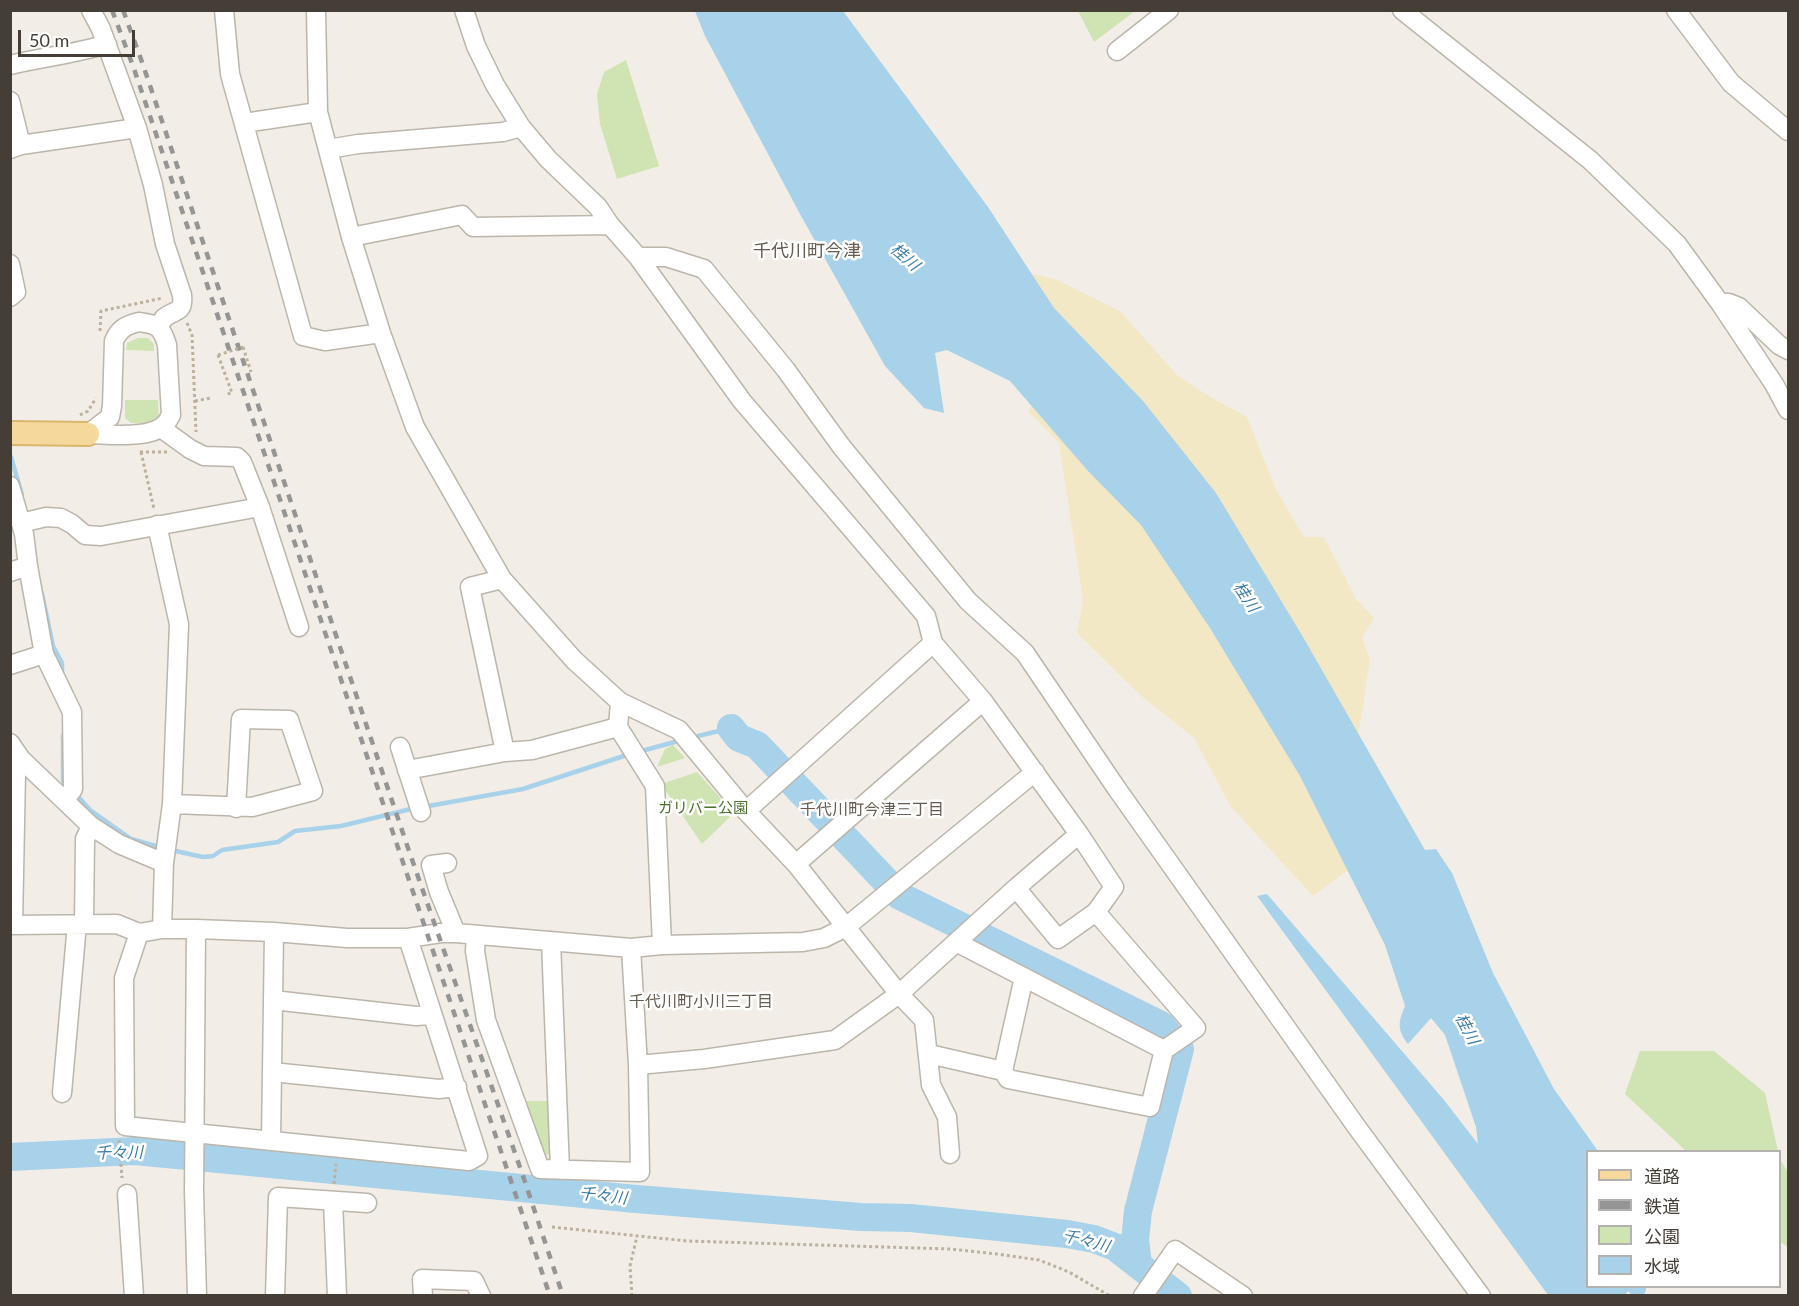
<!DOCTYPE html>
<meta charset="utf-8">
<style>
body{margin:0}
#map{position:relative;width:1799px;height:1306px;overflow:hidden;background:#f2eee7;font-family:Lato,"Noto Sans JP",sans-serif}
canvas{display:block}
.frame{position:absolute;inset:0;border:12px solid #443e36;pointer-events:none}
.legend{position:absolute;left:1586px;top:1150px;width:195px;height:138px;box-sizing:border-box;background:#fff;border:2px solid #b4b2af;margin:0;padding:8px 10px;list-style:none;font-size:18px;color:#443e36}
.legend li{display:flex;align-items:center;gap:12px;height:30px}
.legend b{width:30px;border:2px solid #b4b2af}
.scale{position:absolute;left:18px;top:30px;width:117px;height:27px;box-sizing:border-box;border:3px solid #443e36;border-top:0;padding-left:8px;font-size:18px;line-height:21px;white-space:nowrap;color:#443e36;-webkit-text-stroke:4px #fff;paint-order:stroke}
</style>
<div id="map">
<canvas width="1799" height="1306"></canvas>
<div class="frame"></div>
<ul class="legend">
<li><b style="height:8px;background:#f5d99c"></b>道路</li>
<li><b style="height:8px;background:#959595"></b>鉄道</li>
<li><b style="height:16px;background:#cfe3b3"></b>公園</li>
<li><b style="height:16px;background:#a8d1ea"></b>水域</li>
</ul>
<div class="scale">50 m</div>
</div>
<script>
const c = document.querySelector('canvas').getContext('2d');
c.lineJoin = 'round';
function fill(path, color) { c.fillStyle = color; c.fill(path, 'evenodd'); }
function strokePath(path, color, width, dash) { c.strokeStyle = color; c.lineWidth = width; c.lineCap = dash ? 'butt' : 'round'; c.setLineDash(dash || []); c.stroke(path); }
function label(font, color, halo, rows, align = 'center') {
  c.font = font + ' Lato,"Noto Sans JP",sans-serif'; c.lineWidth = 5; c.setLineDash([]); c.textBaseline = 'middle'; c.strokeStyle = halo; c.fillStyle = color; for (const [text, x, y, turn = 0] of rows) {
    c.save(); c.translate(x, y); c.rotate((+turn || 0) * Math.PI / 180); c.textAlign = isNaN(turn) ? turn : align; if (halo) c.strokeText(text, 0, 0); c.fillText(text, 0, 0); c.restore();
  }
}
fill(new Path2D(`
 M 1078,11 L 1135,11 L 1094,42 Z
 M 626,60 L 659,166 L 617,179 L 600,124 L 597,94 L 604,72 Z
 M 138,338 L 148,338 L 154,344 L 154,351 L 126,350 L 127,343 Z
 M 125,400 L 158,400 L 159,419 L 153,424 L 131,423 L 125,418 Z
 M 673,745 L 685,758 L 657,767 L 665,749 Z
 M 697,772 L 734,813 L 702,844 L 661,784 Z
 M 1640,1051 L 1714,1051 L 1765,1093 L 1778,1151 L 1686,1151 L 1625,1094 Z
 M 526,1101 L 551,1101 L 552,1154 L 543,1155 Z
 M 1780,1159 L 1787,1171 L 1788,1169 L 1788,1247 L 1780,1242 Z`), '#cfe3b3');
fill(new Path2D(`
 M 1018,271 L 1055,279 L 1120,311 L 1178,376 L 1212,398 L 1247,417 L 1276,490 L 1304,537 L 1324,537 L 1356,599 L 1374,618 L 1362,638 L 1370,659 L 1359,732 L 1370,785 L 1359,862 L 1313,896 L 1231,807 L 1194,738 L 1140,695 L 1077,633 L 1083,600 L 1059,443 L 1029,412 L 1038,381 Z`), '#f3e8c5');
fill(new Path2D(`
 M 695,11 L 843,11 L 988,207 L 1054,308 L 1143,401 L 1216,493 L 1303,637 L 1425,850 L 1436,849 L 1452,873 L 1493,973 L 1554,1089 L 1598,1151 L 1588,1152 L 1588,1286 L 1646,1287 L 1646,1290 L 1644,1295 L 1632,1295 L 1628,1291 L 1625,1295 L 1548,1295 L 1257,896 L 1267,894 L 1444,1100 L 1478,1144 L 1476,1127 L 1445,1035 L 1431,1018 L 1408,1044 C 1397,1030 1398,1022 1405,1006 L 1385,945 L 1300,776 L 1210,628 L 1141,525 L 1088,471 L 1010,381 L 947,350 L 935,353 L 944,413 L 924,408 L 885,366 L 800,214 L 705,36 Z`), '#a8d1ea');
strokePath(new Path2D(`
 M 11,457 L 22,495
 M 42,594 L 53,646 L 62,663 L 62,676
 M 63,735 L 63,781 L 67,785
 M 690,738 L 731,728
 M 638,752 L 682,740
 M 75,793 L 90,810 L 131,839 L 163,848
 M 423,807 L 523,789 L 630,754
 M 171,850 L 203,857 L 213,856 L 222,850 L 278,842 L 295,831 L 341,826 L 415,808`), '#a8d1ea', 4.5);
strokePath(new Path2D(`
 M 731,728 L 739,738 L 757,745 L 900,896 L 1161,1025 L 1180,1049 L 1138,1211 L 1135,1240 L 1138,1264
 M 10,1157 L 135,1151 L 636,1199 L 861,1217 L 911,1218 L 1067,1234 L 1094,1239 L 1115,1247 L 1178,1296`), '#a8d1ea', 28);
const minor = new Path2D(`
 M 91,10 L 101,29 L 137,128 L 153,185 L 165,244 L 182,295 C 184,314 175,309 164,318 C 163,319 159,326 158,327
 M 224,10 L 230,74 L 303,336 L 325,341 L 381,333
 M 316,10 L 318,112 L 351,237 L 381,333 L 415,427 L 502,579 L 574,660 L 620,702 L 679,730 L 746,811 L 796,864 L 899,994 L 924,1020 L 931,1085 L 947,1117 L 950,1154
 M 464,10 L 476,46 L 495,85 L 521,127 L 548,159 L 598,207 L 610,225 L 638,257 L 742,401 L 926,616 L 933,643 L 983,701 L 1079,834 L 1016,888 L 899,994 L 835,1040 L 704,1059 L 638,1065
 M 1402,10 L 1590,160 L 1677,244 L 1720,303 L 1774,384 L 1788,410
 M 1676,10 L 1731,83 L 1788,131
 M 1117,51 L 1169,10
 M 10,65 C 43,57 75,54 107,44
 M 10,101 L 21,145
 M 244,123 L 318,112
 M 10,149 L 21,145 L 137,128
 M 328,149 L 358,144 L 503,132 L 521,127
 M 351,237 L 462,215 L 473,227 L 610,225
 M 638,257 L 666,257 L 704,269 L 786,370 L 841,446 L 968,601 L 1025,653 L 1117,789 L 1356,1126 L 1481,1296
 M 10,264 L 16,292 L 10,297
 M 1720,303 L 1729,303 L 1739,307 L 1779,345 L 1788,350
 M 139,322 C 157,324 162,327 167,345 L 171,415 C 169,418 168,421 166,423 C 153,440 107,434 88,434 L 110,417 L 112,406 L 114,341 C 119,329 126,325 139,322 Z
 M 161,428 L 190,449 L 204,456 L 237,457 L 242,462 L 260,507 L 299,627
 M 10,486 L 24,534 L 28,566 L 44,654 L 10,665
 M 21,523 L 46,517 L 61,518 L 72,524 L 85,535 L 101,536 L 260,507
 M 157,525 L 179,624 L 172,804 L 164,863 L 162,929
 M 10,572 L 28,566
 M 502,579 L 470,587 L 505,752
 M 44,654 L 72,712 L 73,789 L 65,800
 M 620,702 L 618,727 L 655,786 L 662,945
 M 10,743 L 21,759 L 91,826 L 119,844 L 164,863
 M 400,747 L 421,812
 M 407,770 L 505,752 L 532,750 L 618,727
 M 172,804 L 252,807 L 313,791 L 289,720 L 241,719 L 236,808
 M 746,811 L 933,643
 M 447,863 L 431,865 L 439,892 L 456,933
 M 796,864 L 983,701
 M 1016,888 L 1058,939 L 1096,912 L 1114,887 L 1079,834
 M 84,924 L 85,839 L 91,826
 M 10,925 L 117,924 L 139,933 L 162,929 L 196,929 L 274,932 L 347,938 L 408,938 L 441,933 L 456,933 L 631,948 L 662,945 L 803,942 L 824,938 L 846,927 L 1035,772
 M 13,925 L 16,773 L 21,759
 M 196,929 L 194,1191 L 197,1296
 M 139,933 L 124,978 L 125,1126 L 469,1161 L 478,1156 L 408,938
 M 476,935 L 475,951 L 486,1020 L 540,1169 L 640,1172 L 638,1065 L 631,948
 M 551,941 L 560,1170
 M 956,942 L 1164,1050
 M 1024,977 L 1003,1071 L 1008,1079 L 1150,1107 L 1164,1050 L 1196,1028 L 1096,912
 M 273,1000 L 416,1016 L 432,1015
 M 929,1054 L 1003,1071
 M 272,1072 L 439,1089 L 457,1087
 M 62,1093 L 77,924
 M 271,1141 L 274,932
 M 127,1194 L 134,1296
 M 333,1201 L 337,1296
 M 275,1296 L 278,1197 L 367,1203
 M 423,1296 L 422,1279 L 474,1281 L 481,1296
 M 1143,1296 L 1175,1250 L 1243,1296`);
const major = new Path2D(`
 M 10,433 L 88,434`);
strokePath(minor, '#bcb5aa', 21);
strokePath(major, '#d9b56d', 26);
strokePath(new Path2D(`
 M 187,323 L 192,335 L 196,432
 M 100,331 L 101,311 L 163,298
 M 243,347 L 251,372
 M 218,355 L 232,393 L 227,394
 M 195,401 L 211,398
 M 80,415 L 88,411 L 96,398
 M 140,452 L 167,452
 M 141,452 L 154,509
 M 119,1140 L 122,1178
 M 334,1184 L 336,1164
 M 552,1227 L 687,1241 L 950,1249 L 997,1254 L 1039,1260 L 1069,1272 L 1110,1296
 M 632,1296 L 630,1266 L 637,1236`), '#bdb09d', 3, [3, 3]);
strokePath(minor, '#fff', 18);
strokePath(major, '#f5d99c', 22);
strokePath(new Path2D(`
 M 112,10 L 133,66 L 550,1296
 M 123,10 L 142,62 L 409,851 L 522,1173 L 563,1296`), '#959595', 4.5, [8, 8]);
strokePath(new Path2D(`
 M 218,355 L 243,347`), '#bdb09d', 3, [3, 3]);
label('15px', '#4a712f', '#fff', [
 ["ガリバー公園",703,808]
]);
label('italic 16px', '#397da7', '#fff', [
 ["桂川",905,257,41],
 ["桂川",1246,597,56],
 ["桂川",1467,1029,62],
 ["千々川",119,1153,-1],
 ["千々川",603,1196,6],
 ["千々川",1086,1241,14]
]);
label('16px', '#665c4f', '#fff', [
 ["千代川町今津三丁目",872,810],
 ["千代川町小川三丁目",701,1002]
]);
label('18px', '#665c4f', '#fff', [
 ["千代川町今津",807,251]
]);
</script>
